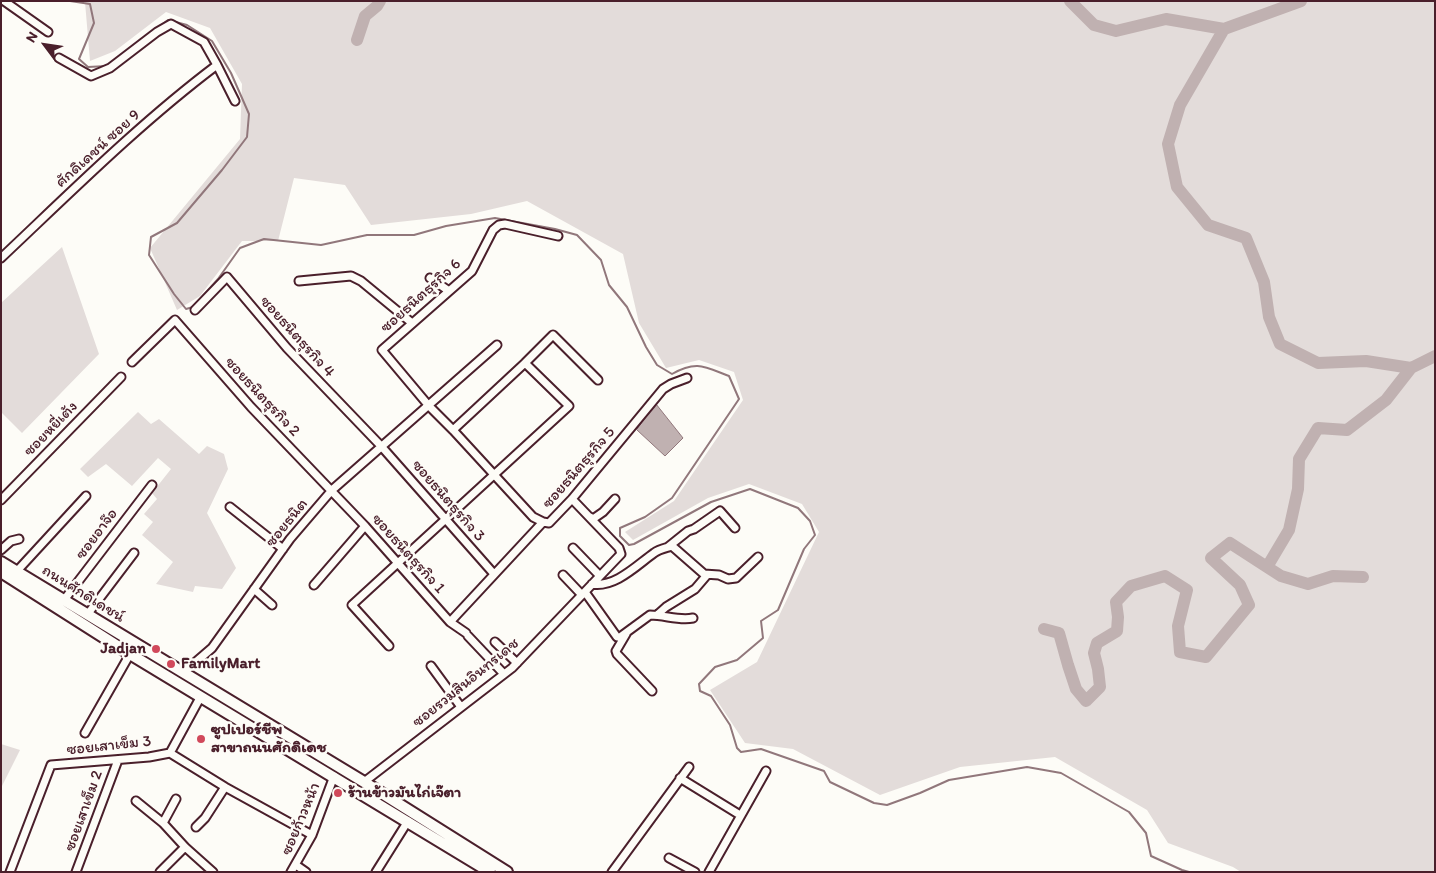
<!DOCTYPE html>
<meta charset="utf-8">
<style>
body{margin:0}
#map{position:relative;width:1436px;height:873px;overflow:hidden;background:#fdfcf7;font-family:Itim,sans-serif}
canvas{display:block}
.frame{position:absolute;inset:0;border:2px solid #4a1f2b;pointer-events:none}
.north{position:absolute;left:20px;top:20px;width:50px;height:50px;-webkit-text-stroke:4px #fdfcf7;paint-order:stroke;rotate:301deg;font-size:14px;font-weight:700;line-height:20px;text-align:center;color:#4a1f2b}
.north::after{content:'';display:block;margin:auto;width:18px;height:22px;background:#4a1f2b;clip-path:polygon(50% 0,100% 100%,50% 72%,0 100%)}
</style>
<div id="map">
<canvas width="1436" height="873"></canvas>
<div class="frame"></div>
<div class="north">N</div>
</div>
<script>
const c = document.querySelector('canvas').getContext('2d');
c.lineJoin = 'round';
function fill(path, color) { c.fillStyle = color; c.fill(path, 'evenodd'); }
function strokePath(path, color, width, dash) { c.strokeStyle = color; c.lineWidth = width; c.lineCap = dash ? 'butt' : 'round'; c.setLineDash(dash || []); c.stroke(path); }
function label(font, color, halo, rows, align = 'center') {
  c.font = font + ' Itim,"Playpen Sans Thai",sans-serif'; c.lineWidth = 5; c.setLineDash([]); c.textBaseline = 'middle'; c.strokeStyle = halo; c.fillStyle = color; for (const [text, x, y, turn = 0] of rows) {
    c.save(); c.translate(x, y); c.rotate((+turn || 0) * Math.PI / 180); c.textAlign = isNaN(turn) ? turn : align; if (halo) c.strokeText(text, 0, 0); c.fillText(text, 0, 0); c.restore();
  }
}
fill(new Path2D(`
 M 83,1 L 1435,1 L 1435,872 L 1241,872 L 1233,867 L 1168,843 L 1147,810 L 1055,757 L 960,767 L 880,795 L 793,749 L 745,743 L 710,690 L 757,662 L 819,532 L 802,504 L 749,484 L 708,498 L 633,540 L 625,532 L 674,501 L 743,400 L 734,372 L 699,360 L 666,368 L 639,323 L 623,254 L 527,201 L 471,214 L 371,225 L 345,185 L 294,178 L 278,241 L 242,241 L 200,296 L 177,310 L 150,248 L 240,139 L 242,84 L 210,28 L 166,12 L 115,51 L 90,61 L 85,2 Z
 M 62,247 L 99,354 L 22,433 L 1,412 L 1,303 Z
 M 138,412 L 151,424 L 159,419 L 199,454 L 207,446 L 224,454 L 228,469 L 207,513 L 236,568 L 222,589 L 195,586 L 193,592 L 156,584 L 173,562 L 142,535 L 153,522 L 144,514 L 157,499 L 152,493 L 171,469 L 158,458 L 132,486 L 106,464 L 88,477 L 80,469 Z
 M 1,744 L 20,750 L 1,788 Z`), '#e3dcda');
const water = new Path2D(`
 M 656,404 L 683,438 L 665,456 L 637,430 Z`);
fill(water, '#c0b1b1');
strokePath(water, '#91777b', 1);
strokePath(new Path2D(`
 M 70,1 L 90,4 L 94,23 L 79,59 L 88,67 L 107,66
 M 155,30 L 168,20 L 187,25 L 212,41 L 231,73 L 249,114 L 247,137 L 222,170 L 177,223 L 151,237 L 149,255 L 174,294 L 186,309 L 193,307 L 218,279 L 240,248 L 264,239 L 321,245 L 367,235 L 414,235 L 446,226 L 495,218 L 555,229 L 577,235 L 601,260 L 609,285 L 627,307 L 646,347 L 657,365 L 672,374 C 697,360 705,367 729,376 L 739,399 L 672,498 L 645,517 L 620,528 L 620,536 L 629,545 L 634,544 L 711,502 L 750,489 L 798,508 L 810,521 L 815,535 L 804,549 L 778,610 L 761,621 L 763,638 L 737,660 L 715,667 L 699,684 L 700,691 L 711,696 L 730,725 L 737,748 L 741,752 L 761,749 L 824,771 L 830,782 L 874,803 L 887,805 L 920,793 L 949,780 L 1027,767 L 1061,773 L 1129,812 L 1146,833 L 1151,856 L 1182,870 L 1189,872`), '#91777b', 2);
strokePath(new Path2D(`
 M 1070,1 L 1094,25 L 1116,31 L 1166,19 L 1224,29 L 1301,1
 M 1224,29 L 1180,105 L 1168,144 L 1177,187 L 1208,225 L 1246,238 L 1264,282 L 1269,317 L 1280,344 L 1318,363 L 1366,361 L 1411,368
 M 357,40 L 365,16 L 377,6 L 380,1
 M 1267,567 L 1281,576 L 1308,584 L 1333,576 L 1363,577
 M 1044,629 L 1059,633 L 1068,665 L 1076,689 L 1086,701 L 1100,687 L 1098,669 L 1094,653 L 1097,643 L 1117,631 L 1118,617 L 1116,602 L 1131,586 L 1165,576 L 1187,590 L 1178,626 L 1180,652 L 1206,657 L 1249,605 L 1240,585 L 1211,558 L 1230,543 L 1267,567 L 1289,530 L 1298,489 L 1299,459 L 1318,428 L 1347,430 L 1386,400 L 1411,368 L 1435,356`), '#c0b1b1', 12);
const minor = new Path2D(`
 M 4,1 L 48,32
 M 59,58 L 91,76 L 110,68 L 157,32 L 171,24 L 204,42 L 217,65 L 235,101
 M 558,236 L 505,224 L 499,225 L 493,230 L 472,271 L 382,350 L 429,406 L 453,430 L 533,517 L 543,522 L 549,523 L 572,499 L 663,389 L 671,384 L 687,378
 M 1,258 C 71,192 140,123 217,65
 M 430,278 L 449,291
 M 299,281 L 351,276 L 361,281 L 412,323
 M 195,310 L 227,277 L 287,348 L 381,446 L 494,574
 M 132,362 L 175,320 L 251,407 L 365,526 L 450,622 L 466,633
 M 453,430 L 525,363 L 553,335 L 598,380
 M 1,500 L 121,377
 M 230,507 L 283,549
 M 590,517 L 593,519 L 603,512 L 615,499
 M 668,547 L 688,531 L 694,529 L 720,511 L 735,528
 M 573,548 L 600,576
 M 1,550 L 11,541 L 19,539
 M 17,571 L 86,496
 M 563,575 L 582,595
 M 592,584 C 615,588 637,565 654,553 C 659,549 666,548 672,546 L 704,574 L 719,575 L 728,579 L 736,578 L 758,557
 M 314,585 L 365,526
 M 254,589 L 272,605
 M 585,592 L 617,637 L 620,637 L 650,615 C 665,615 679,621 693,618
 M 64,600 L 152,485
 M 87,615 L 134,553
 M 657,615 L 666,607 L 695,589 L 707,575
 M 450,622 L 543,522
 M 626,634 L 616,651 L 617,654 L 652,691
 M 468,636 L 504,674
 M 495,642 L 517,663
 M 389,646 L 352,605 L 569,406 L 525,363
 M 431,666 L 461,707
 M 183,673 L 212,648 L 290,539 L 332,490 L 497,345
 M 85,733 L 130,654
 M 170,753 L 225,787 L 312,835
 M 170,753 L 201,696
 M 680,778 L 740,815
 M 364,782 L 512,668 L 621,554 L 619,548 L 572,499
 M 136,801 L 163,823 L 185,847 L 213,872
 M 163,823 L 176,799
 M 196,827 L 205,818 L 225,787
 M 669,858 L 695,872
 M 296,865 L 306,872
 M 10,872 L 51,765 L 149,757 L 170,753
 M 76,872 L 118,760
 M 160,872 L 185,847
 M 291,872 L 312,835 L 334,776
 M 376,872 L 408,821
 M 612,872 L 689,767
 M 709,872 L 766,771`);
const secondary = new Path2D(`
 M 1,562 L 364,782 L 507,872
 M 1,572 L 130,654 L 490,872`);
strokePath(minor, '#4a1f2b', 11);
strokePath(secondary, '#4a1f2b', 14);
strokePath(minor, '#fdfcf7', 7);
strokePath(secondary, '#fdfcf7', 10);
for (const [x, y, r, color] of [
 [156,649,5,"#d1495b"],
 [171,664,5,"#d1495b"],
 [201,739,5,"#d1495b"],
 [338,793,5,"#d1495b"]
]) { const dot = new Path2D(); dot.arc(x, y, r, 0, 2 * Math.PI); c.fillStyle = color; c.fill(dot); strokePath(dot, '#fdfcf7', 2); }
label('16px', '#4a1f2b', '#fdfcf7', [
 ["ศักดิเดชน์ ซอย 9",98,149,-42],
 ["ซอยธนิตธุรกิจ 6",421,296,-42],
 ["ซอยธนิตธุรกิจ 4",297,337,48],
 ["ซอยธนิตธุรกิจ 2",262,397,47],
 ["ซอยหยี่เต้ง",51,429,-46],
 ["ซอยธนิตธุรกิจ 5",579,468,-49],
 ["ซอยธนิตธุรกิจ 3",448,501,49],
 ["ซอยธนิต",287,523,-51],
 ["ซอยอาจ๊อ",97,534,-53],
 ["ซอยธนิตธุรกิจ 1",408,554,48],
 ["ถนนศักดิเดชน์",83,594,32],
 ["ซอยรวมสินอินทรเดช",466,683,-39],
 ["ซอยเสาเข็ม 3",109,746,-6],
 ["ซอยเสาเข็ม 2",84,811,-70],
 ["ซอยก้าวหน้า",301,819,-67]
]);
label('bold 16px', '#4a1f2b', '#fdfcf7', [
 ["Jadjan",146,649,"right"],
 ["FamilyMart",181,664],
 ["ซูปเปอร์ชีพ",211,730],
 ["สาขาถนนศักดิเดช",211,748],
 ["ร้านข้าวมันไก่เจ๊ตา",348,793]
], 'left');
</script>
